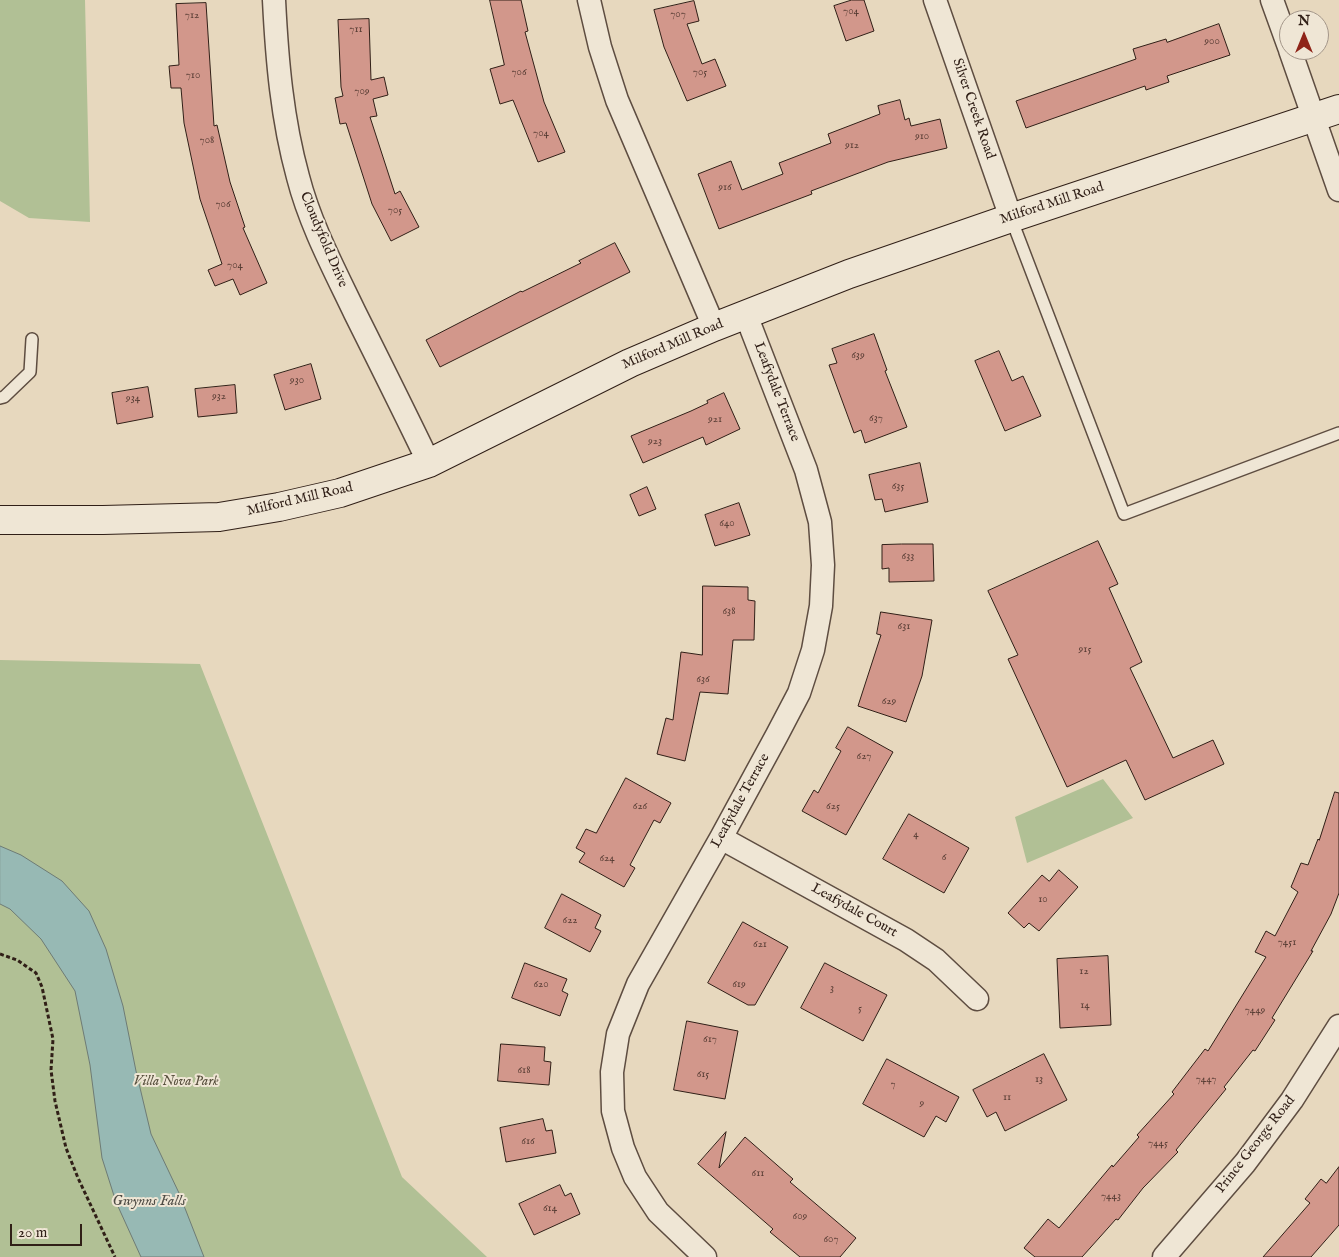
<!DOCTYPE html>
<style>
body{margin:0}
#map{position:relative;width:1339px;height:1257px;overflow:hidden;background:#e7d8be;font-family:"IM FELL English",serif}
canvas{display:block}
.north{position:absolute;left:1279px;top:10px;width:50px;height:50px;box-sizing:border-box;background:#efe6d5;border:1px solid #a39689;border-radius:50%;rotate:0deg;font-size:14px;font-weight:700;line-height:20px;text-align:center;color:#301f17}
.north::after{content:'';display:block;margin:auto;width:18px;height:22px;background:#8f2418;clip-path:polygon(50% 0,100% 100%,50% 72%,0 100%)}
.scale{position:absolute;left:10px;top:1224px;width:72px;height:22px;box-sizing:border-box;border:2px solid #301f17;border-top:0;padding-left:6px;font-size:15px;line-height:18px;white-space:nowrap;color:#301f17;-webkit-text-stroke:4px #efe6d5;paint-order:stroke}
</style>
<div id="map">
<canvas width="1339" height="1257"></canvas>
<div class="north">N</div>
<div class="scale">20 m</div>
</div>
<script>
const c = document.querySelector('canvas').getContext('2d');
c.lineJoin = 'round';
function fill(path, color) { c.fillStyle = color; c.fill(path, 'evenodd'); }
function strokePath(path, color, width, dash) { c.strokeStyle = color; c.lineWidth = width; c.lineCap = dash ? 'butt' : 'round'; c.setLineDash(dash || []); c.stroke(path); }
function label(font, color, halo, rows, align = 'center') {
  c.font = font + ' "IM FELL English",serif'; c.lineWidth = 4; c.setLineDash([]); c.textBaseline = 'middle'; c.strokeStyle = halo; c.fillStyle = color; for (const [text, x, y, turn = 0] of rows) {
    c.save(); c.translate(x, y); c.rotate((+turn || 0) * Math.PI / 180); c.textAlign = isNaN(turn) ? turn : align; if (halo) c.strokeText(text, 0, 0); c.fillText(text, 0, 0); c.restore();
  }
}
fill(new Path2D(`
 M 0,0 L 85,0 L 90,222 L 29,218 L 0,201 Z
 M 0,660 L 200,664 L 402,1177 L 487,1257 L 0,1257 Z
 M 1103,779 L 1133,818 L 1027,863 L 1015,817 Z`), '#b1c095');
const water = new Path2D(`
 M 0,846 L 21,855 L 62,881 L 89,911 L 106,949 L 123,1006 L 136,1071 L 151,1134 L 179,1193 L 204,1257 L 141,1257 L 116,1202 L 102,1158 L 90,1065 L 75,991 L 41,939 L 10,909 L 0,904 Z`);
fill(water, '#97b9b4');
strokePath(water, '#6e7b75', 1);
const building = new Path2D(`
 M 490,0 L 521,0 L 528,31 L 525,32 L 544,102 L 565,152 L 538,162 L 513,100 L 500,104 L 490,69 L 504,65 Z
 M 852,0 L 864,0 L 874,31 L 846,41 L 834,6 Z
 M 694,1 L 699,21 L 687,24 L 702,64 L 715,59 L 726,86 L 687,101 L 664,47 L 654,10 Z
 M 206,3 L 214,126 L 217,125 L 230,182 L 245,227 L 243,228 L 267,283 L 240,295 L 233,279 L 215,286 L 208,270 L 222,264 L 200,199 L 184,123 L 181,88 L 171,88 L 169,66 L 179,65 L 176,4 Z
 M 369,19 L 371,80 L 384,77 L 388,95 L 373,99 L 377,116 L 370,117 L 395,194 L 400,191 L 419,227 L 391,241 L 372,204 L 346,123 L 340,124 L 335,98 L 343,96 L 341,87 L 338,20 Z
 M 1219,24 L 1230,55 L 1167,76 L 1169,82 L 1146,90 L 1145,86 L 1026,128 L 1016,101 L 1136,59 L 1133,49 L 1166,39 L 1167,42 Z
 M 900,100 L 905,120 L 909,118 L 911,126 L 940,119 L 947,148 L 888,162 L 811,191 L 812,194 L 719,229 L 698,174 L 731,161 L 742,190 L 783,174 L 779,163 L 831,143 L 828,134 L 880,114 L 878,106 Z
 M 615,243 L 630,272 L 440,367 L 426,340 L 521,291 L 522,292 L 581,263 L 579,261 Z
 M 874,334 L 887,370 L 885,371 L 907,427 L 865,443 L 861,430 L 854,433 L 829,365 L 837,363 L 832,349 Z
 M 999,351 L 1012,381 L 1023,376 L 1041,416 L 1005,431 L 975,361 Z
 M 311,364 L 321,399 L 285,410 L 274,375 Z
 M 235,385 L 237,413 L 198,417 L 195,389 Z
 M 148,387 L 153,417 L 117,424 L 112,393 Z
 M 724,393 L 740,429 L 706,445 L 703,437 L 643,463 L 631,436 L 691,411 L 708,403 L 707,401 Z
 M 920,463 L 928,502 L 885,512 L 882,499 L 875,500 L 869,475 Z
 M 647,487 L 656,509 L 639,516 L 630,495 Z
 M 739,503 L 750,535 L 715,546 L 705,515 Z
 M 1098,541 L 1118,584 L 1109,588 L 1142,662 L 1130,668 L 1173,758 L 1213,740 L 1224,764 L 1145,800 L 1126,760 L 1067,787 L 1008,659 L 1018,655 L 988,591 Z
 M 902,544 L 933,544 L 934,581 L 889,582 L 889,568 L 882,569 L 882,545 Z
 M 703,586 L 748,587 L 748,600 L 755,601 L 754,640 L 733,640 L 728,694 L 700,692 L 685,761 L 657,754 L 666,718 L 673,720 L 681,652 L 702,655 Z
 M 881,612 L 932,620 L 922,676 L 906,722 L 858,706 L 881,635 L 877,634 Z
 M 848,727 L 893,752 L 846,835 L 802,811 L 814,790 L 818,793 L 841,751 L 836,748 Z
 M 626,778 L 671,803 L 660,823 L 654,820 L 630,865 L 635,868 L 624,887 L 579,862 L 585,853 L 576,848 L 586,829 L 596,833 Z
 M 1335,792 L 1339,793 L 1339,893 L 1331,914 L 1311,951 L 1313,951 L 1272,1018 L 1275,1020 L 1255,1051 L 1253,1050 L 1224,1087 L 1226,1089 L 1176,1150 L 1178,1152 L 1143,1188 L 1118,1220 L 1116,1219 L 1108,1228 L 1082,1257 L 1035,1257 L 1024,1248 L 1048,1219 L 1059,1228 L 1112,1165 L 1113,1167 L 1139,1137 L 1137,1135 L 1174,1094 L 1172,1092 L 1205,1049 L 1208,1051 L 1266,957 L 1255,952 L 1266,931 L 1275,936 L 1298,892 L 1291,887 L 1301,863 L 1308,865 L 1318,839 L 1319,840 Z
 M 909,814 L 969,848 L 944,893 L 883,859 Z
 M 1059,870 L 1078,887 L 1039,931 L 1029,923 L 1024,928 L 1008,913 L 1042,875 L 1049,881 Z
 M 562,894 L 601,915 L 595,928 L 601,931 L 590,952 L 545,928 Z
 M 743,922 L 788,947 L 755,1005 L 748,1005 L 708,983 Z
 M 1108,956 L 1111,1025 L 1060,1028 L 1057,959 Z
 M 525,963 L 567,979 L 562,991 L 568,994 L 560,1016 L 512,998 Z
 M 825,963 L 887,995 L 863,1041 L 801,1008 Z
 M 687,1021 L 738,1031 L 725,1099 L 674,1090 Z
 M 501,1044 L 545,1047 L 544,1061 L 551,1062 L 549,1085 L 498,1081 Z
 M 1044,1054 L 1067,1100 L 1005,1131 L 996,1112 L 987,1117 L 973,1090 Z
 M 887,1059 L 959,1097 L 946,1122 L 936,1116 L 924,1137 L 863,1104 Z
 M 543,1119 L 546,1131 L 552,1130 L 556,1153 L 506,1162 L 500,1128 Z
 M 726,1132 L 719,1168 L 745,1137 L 793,1179 L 790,1182 L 856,1238 L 840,1257 L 800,1257 L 770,1232 L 773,1229 L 698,1164 Z
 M 1339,1167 L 1339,1225 L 1311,1257 L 1263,1257 L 1310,1203 L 1305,1199 L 1321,1179 L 1326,1183 Z
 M 560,1185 L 565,1196 L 571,1193 L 580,1214 L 534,1235 L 519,1204 Z`);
fill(building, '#d2978b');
strokePath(building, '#301f17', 1);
const service = new Path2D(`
 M 1011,218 L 1124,514 L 1339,433
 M 0,398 L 4,397 L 30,372 L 32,339`);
const minor = new Path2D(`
 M 274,0 C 277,60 282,119 298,177 C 310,224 334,269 355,313 C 380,363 405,413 429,463
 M 589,0 L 600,47 L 617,100 L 714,327
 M 935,0 L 1011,218
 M 1272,0 L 1289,47
 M 1290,50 L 1339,190
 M 721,838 L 906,940 L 936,960 L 977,999
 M 705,1257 L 658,1212 L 635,1177 L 623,1148 L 613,1111 L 612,1072 L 618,1034 L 638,984 L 721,838 L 777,735 L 799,693 L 813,650 L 821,606 L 823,565 L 820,522 L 806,470 L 746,315
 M 1164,1257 L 1245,1163 L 1292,1100 L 1339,1026`);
const secondary = new Path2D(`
 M 0,520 L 103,520 L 219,517 L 279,507 L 340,493 L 429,463 L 630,363 L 714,327 L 849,274 L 1011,218 L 1339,109`);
strokePath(service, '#5e4d41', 14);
strokePath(minor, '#5e4d41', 25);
strokePath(secondary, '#301f17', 30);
strokePath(new Path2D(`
 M 0,954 L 17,960 L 36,973 L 42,987 L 53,1039 L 51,1070 L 55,1101 L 66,1148 L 78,1178 L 115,1257`), '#301f17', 3, [4, 2.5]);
strokePath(service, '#efe6d5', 11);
strokePath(minor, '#efe6d5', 22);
strokePath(secondary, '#efe6d5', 28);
label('11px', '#583d34', null, [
 ["704",851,12],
 ["707",678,15],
 ["712",192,16],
 ["711",356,30],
 ["900",1212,42],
 ["706",519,73],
 ["705",700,73],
 ["710",193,76],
 ["709",362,92],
 ["704",541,134],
 ["910",922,137],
 ["708",207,141],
 ["912",852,146],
 ["916",725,188],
 ["706",223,205],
 ["705",395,211],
 ["704",235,266],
 ["639",858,356],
 ["930",297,381],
 ["932",219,397],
 ["934",133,399],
 ["637",876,419],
 ["921",715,420],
 ["923",655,442],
 ["635",898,487],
 ["640",727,524],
 ["633",908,557],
 ["638",729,612],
 ["631",904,627],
 ["915",1085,650],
 ["636",703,680],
 ["629",889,702],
 ["627",864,757],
 ["626",640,807],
 ["625",833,807],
 ["4",916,835],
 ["6",944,858],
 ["624",607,859],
 ["10",1043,900],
 ["622",570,921],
 ["7451",1287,943],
 ["621",760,945],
 ["12",1084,972],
 ["620",541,985],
 ["619",739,985],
 ["3",832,989],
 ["14",1085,1006],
 ["5",860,1009],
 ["7449",1255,1011],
 ["617",710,1040],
 ["618",524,1071],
 ["615",703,1075],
 ["13",1039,1080],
 ["7447",1206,1080],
 ["7",893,1085],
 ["11",1007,1098],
 ["9",922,1104],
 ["616",528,1142],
 ["7445",1158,1144],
 ["611",758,1174],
 ["7443",1111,1197],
 ["614",550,1209],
 ["609",800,1217],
 ["607",831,1240]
]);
label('14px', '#301f17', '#efe6d5', [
 ["Silver Creek Road",973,109,71],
 ["Milford Mill Road",1052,204,-18],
 ["Cloudyfold Drive",323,240,67],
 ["Milford Mill Road",673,345,-23],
 ["Leafydale Terrace",776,392,69],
 ["Milford Mill Road",300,500,-13],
 ["Leafydale Terrace",741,801,-61],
 ["Leafydale Court",854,911,29],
 ["Prince George Road",1256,1145,-52]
]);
label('italic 14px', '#574f3d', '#efe6d5', [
 ["Villa Nova Park",176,1082]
]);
label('italic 15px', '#4f4d46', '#efe6d5', [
 ["Gwynns Falls",149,1202]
]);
</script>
